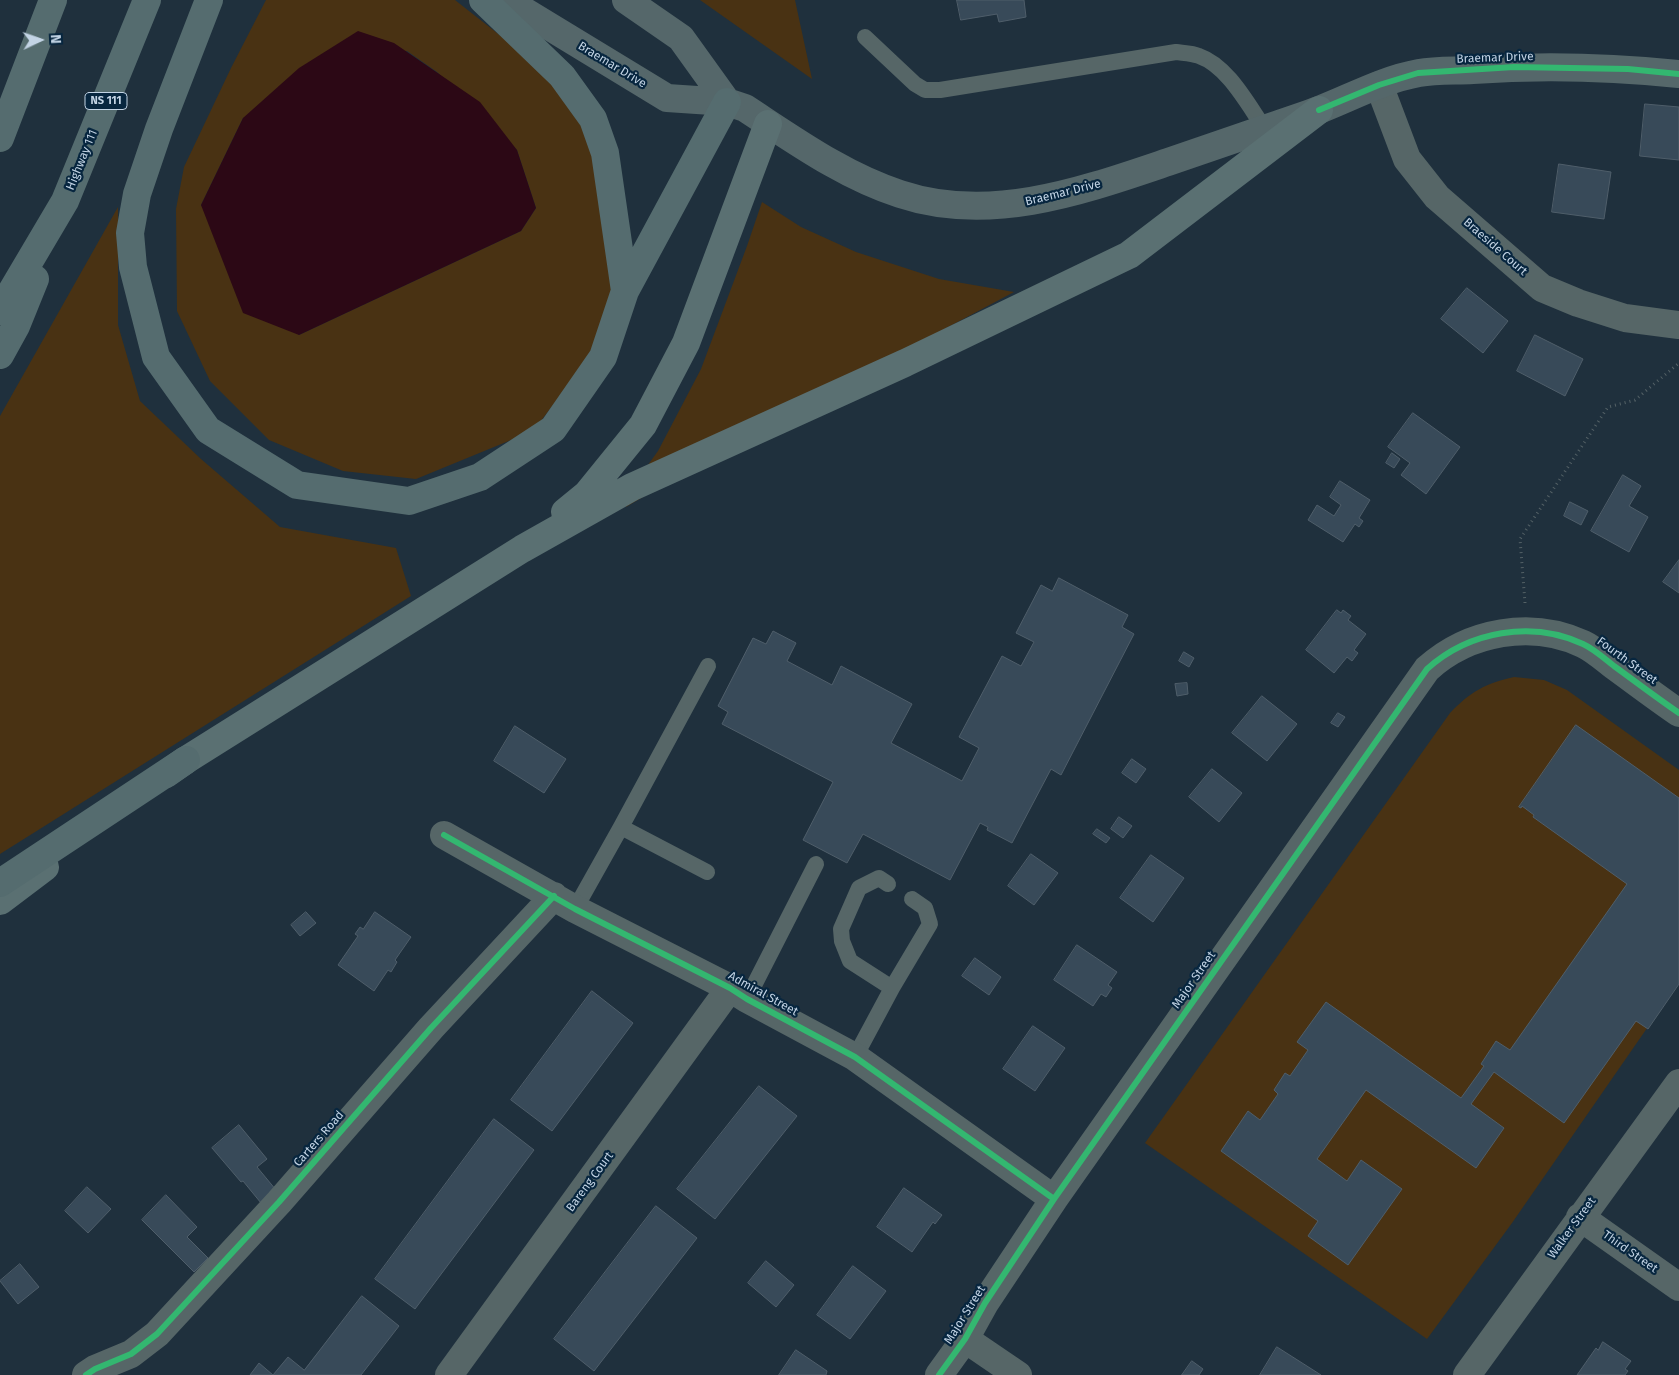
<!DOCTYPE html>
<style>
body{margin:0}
#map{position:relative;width:1679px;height:1375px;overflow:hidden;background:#1f303d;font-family:"Fira Sans",sans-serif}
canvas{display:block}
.north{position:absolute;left:15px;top:15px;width:50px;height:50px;-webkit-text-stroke:4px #07263f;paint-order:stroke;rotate:87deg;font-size:14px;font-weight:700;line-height:20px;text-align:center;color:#c3d4e5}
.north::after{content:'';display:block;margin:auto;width:18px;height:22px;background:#c3d4e5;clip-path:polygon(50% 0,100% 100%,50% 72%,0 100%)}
</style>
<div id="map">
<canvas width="1679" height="1375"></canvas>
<div class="north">N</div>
</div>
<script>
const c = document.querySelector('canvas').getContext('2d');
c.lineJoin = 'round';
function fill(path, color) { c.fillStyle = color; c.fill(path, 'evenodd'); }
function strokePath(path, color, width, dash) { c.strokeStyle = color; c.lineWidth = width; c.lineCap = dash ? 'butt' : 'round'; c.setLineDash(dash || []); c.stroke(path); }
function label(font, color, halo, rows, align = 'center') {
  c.font = font + ' "Fira Sans",sans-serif'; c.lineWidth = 4.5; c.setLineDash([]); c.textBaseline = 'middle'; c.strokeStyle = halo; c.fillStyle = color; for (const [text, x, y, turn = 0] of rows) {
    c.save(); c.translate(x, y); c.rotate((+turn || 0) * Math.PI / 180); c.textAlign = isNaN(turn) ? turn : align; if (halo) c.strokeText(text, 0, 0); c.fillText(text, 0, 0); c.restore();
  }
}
fill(new Path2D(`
 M 266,0 L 455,0 L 511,44 L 582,104 L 625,262 L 598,347 L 533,431 L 416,479 L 343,471 L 269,440 L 210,381 L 177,311 L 176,209 L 184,167 L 231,68 ZM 407,51 L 437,72 L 517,150 L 536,208 L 521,231 L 299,335 L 201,205 L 243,118 Z
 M 700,0 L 795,0 L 812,79 Z
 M 762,202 L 801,227 L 856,252 L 939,279 L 1014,292 L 775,419 L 626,507 L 632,487 L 658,451 L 701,369 L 747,246 Z
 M 118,207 L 118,325 L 140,401 L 201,459 L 280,527 L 396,548 L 411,596 L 0,854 L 0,416 Z
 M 1514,677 L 1544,680 L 1567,690 L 1679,770 L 1679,982 L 1512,1223 L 1427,1339 L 1145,1143 L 1450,713 C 1470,692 1486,683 1514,677 Z`), '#493213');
fill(new Path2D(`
 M 358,31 L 394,43 L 480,102 L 517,150 L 536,208 L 521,231 L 299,335 L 243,313 L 201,205 L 243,118 L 299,68 Z`), '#2c0815');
const building = new Path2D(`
 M 957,0 L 1024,0 L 1026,17 L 999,22 L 997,14 L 961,20 Z
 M 1645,104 L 1679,107 L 1679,160 L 1640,156 Z
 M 1559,164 L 1611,172 L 1604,219 L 1552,212 Z
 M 1467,288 L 1508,321 L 1483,353 L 1441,319 Z
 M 1535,335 L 1583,359 L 1565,396 L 1517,371 Z
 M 1413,413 L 1460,447 L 1426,494 L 1401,475 L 1410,463 L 1388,447 Z
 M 1392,453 L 1400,459 L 1394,468 L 1386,463 Z
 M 1623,475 L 1641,486 L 1629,506 L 1648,517 L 1629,552 L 1591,531 Z
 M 1340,481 L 1370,500 L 1359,518 L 1363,521 L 1359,527 L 1355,524 L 1343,542 L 1308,520 L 1317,505 L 1334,516 L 1341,505 L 1330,497 Z
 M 1570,502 L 1588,511 L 1581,525 L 1564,516 Z
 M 1679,560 L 1679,593 L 1663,582 Z
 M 1059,578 L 1128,615 L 1122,627 L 1134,634 L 1061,775 L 1051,769 L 1012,843 L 987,830 L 988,827 L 980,823 L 950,880 L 863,834 L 847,863 L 803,840 L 833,782 L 722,724 L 728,712 L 718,706 L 753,638 L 766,644 L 773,631 L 796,643 L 787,661 L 832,685 L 841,666 L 912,704 L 891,743 L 962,781 L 979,748 L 959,737 L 1002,656 L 1021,666 L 1034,642 L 1016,633 L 1041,585 L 1052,591 Z
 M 1337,610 L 1341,613 L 1343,610 L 1351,616 L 1348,620 L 1366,634 L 1354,650 L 1358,653 L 1352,661 L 1347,657 L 1334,673 L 1306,650 Z
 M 1184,652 L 1194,658 L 1189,667 L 1179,661 Z
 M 1187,683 L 1188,694 L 1177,696 L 1175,684 Z
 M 1262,696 L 1297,724 L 1267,761 L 1232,733 Z
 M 1338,713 L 1345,717 L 1338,727 L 1331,723 Z
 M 1576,725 L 1679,798 L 1679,984 L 1648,1029 L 1636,1021 L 1564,1123 L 1494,1072 L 1471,1104 L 1504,1128 L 1476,1168 L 1366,1090 L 1317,1159 L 1347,1181 L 1361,1160 L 1402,1189 L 1348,1265 L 1308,1236 L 1318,1221 L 1221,1151 L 1248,1111 L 1260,1120 L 1278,1094 L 1274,1090 L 1285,1073 L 1290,1076 L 1308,1050 L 1297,1042 L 1326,1002 L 1461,1098 L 1484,1066 L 1481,1064 L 1496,1041 L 1510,1050 L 1627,884 L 1533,817 L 1534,815 L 1522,806 L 1521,808 L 1519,807 Z
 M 515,726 L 566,759 L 544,793 L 494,761 Z
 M 1132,759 L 1146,769 L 1136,783 L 1122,773 Z
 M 1212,769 L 1242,793 L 1219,822 L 1189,797 Z
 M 1119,817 L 1132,826 L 1123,838 L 1111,829 Z
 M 1097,829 L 1110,838 L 1106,843 L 1093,834 Z
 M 1031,854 L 1058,873 L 1034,905 L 1008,886 Z
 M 1151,855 L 1184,878 L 1153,922 L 1120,898 Z
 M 306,912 L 316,923 L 300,936 L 291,925 Z
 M 375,912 L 411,937 L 395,960 L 397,962 L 391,972 L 388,970 L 374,991 L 338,965 L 358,936 L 355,934 L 360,927 L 363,929 Z
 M 1077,945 L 1117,972 L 1108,985 L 1112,988 L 1106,997 L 1101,994 L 1093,1006 L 1054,980 Z
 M 975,958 L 1001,977 L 989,995 L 962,976 Z
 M 592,991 L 633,1023 L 552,1131 L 511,1100 Z
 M 1033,1026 L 1065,1048 L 1035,1091 L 1003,1069 Z
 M 759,1086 L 797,1116 L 715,1219 L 677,1189 Z
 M 494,1119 L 534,1150 L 415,1309 L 375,1279 Z
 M 239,1125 L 267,1159 L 257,1167 L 276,1190 L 261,1203 L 243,1181 L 241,1182 L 212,1148 Z
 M 87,1187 L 111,1209 L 88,1233 L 65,1211 Z
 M 904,1188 L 942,1215 L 935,1224 L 933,1222 L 912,1252 L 877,1227 Z
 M 166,1195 L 197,1227 L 187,1237 L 208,1258 L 194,1272 L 142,1220 Z
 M 656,1206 L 697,1238 L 594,1371 L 554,1339 Z
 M 766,1261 L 794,1285 L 776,1307 L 748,1283 Z
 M 20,1264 L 39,1287 L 18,1304 L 0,1281 Z
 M 853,1266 L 886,1291 L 850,1339 L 817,1315 Z
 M 362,1296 L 399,1326 L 361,1375 L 250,1375 L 259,1363 L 273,1375 L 288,1357 L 304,1370 Z
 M 1603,1342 L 1631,1361 L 1625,1369 L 1628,1371 L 1625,1375 L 1577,1375 L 1596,1348 L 1598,1350 Z
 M 1277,1347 L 1321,1375 L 1260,1375 Z
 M 796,1350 L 827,1371 L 826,1375 L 779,1375 Z
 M 1192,1361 L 1203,1369 L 1199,1375 L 1182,1375 Z`);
fill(building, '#384a59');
strokePath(building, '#4f5e6a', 1);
strokePath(new Path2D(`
 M 1525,603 L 1520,539 L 1608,407 L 1635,400 L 1679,363`), '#546166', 3, [1, 4]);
strokePath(new Path2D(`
 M 865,37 L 915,84 L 925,90 L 940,90 L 1176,52 C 1183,53 1192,53 1199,56 C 1228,66 1248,105 1265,129
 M 621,827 L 707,872
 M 888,884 L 879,878 L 859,888 L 841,929 L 842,941 L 850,961 L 892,988
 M 575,909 L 621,827 L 708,666
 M 747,999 L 816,864
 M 855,1057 L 892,988 L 930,924 L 925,908 L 912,899`), '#566667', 16);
strokePath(new Path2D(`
 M 1379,85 L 1407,159 L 1437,197 L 1542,288 L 1578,303 L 1625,318 L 1679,325
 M 444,835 L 575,909 L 730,988 L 747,999 L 855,1057 L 1054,1199
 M 1580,1217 L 1679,1287
 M 965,1339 L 1018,1375
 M 86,1375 L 95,1369 L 131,1354 L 157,1334 L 279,1202 L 431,1028 L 554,896
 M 449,1375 L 730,988
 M 939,1375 L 965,1339 L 985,1303 L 1054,1199 L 1427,669 C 1469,631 1532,620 1583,644 C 1594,649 1605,659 1614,666 C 1636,682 1657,698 1679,713
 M 1467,1375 L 1679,1083`), '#566667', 28);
strokePath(new Path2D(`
 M 506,0 L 667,98 L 727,102 L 745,108 C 794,140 844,176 900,194 C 990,224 1082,191 1168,162 C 1215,146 1261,130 1308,114 C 1345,101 1380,80 1419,73 C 1436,70 1455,71 1473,70 C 1541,65 1611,67 1679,74
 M 626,0 L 681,38 L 727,102`), '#55676a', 28);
strokePath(new Path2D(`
 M 565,512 L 587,494 L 643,425 L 686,343 L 768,124
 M 166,774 L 186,760 L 522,549 L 632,487 L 905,363 L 1129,255 L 1319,110
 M 0,901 L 45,867`), '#5a7072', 28);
strokePath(new Path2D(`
 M 209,0 L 159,129 L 137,194 L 130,233 L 133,267 L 156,357 L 208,430 L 297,485 L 409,501 L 480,477 L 553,429 L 603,357 L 625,291 L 727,102
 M 483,0 L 562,76 L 593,119 L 605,153 L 625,291
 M 0,138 L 53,0
 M 0,311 L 65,201 L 147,0
 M 0,355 L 16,326 L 35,279
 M 0,883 L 186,760`), '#556c6f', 28);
strokePath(new Path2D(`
 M 1319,110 L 1379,85 L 1418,73 L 1514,67 L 1628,69 L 1679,74
 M 444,835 L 575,909 L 730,988 L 747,999 L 855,1057 L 1054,1199
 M 86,1375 L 95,1369 L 131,1354 L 157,1334 L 279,1202 L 431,1028 L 554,896
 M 939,1375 L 965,1339 L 985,1303 L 1054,1199 L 1427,669 C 1469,631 1532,620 1583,644 C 1594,649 1605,659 1614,666 C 1636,682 1657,698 1679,713`), '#33b770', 6);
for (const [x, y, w] of [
 [106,101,42]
]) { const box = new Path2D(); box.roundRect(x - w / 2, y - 8.5, w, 17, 4); c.fillStyle = '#07263f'; c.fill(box); strokePath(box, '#c3d4e5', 1); }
label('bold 11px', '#c3d4e5', null, [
 ["NS 111",106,101]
]);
label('12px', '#c3d4e5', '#07263f', [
 ["Braemar Drive",1495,58,-2],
 ["Braemar Drive",612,65,31],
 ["Highway 111",82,160,-68],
 ["Braemar Drive",1063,193,-14],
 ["Braeside Court",1495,247,41],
 ["Fourth Street",1627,661,36],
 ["Major Street",1194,980,-55],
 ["Admiral Street",763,994,29],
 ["Carters Road",319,1139,-49],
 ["Bareng Court",590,1182,-54],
 ["Walker Street",1572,1228,-54],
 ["Third Street",1630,1252,35],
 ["Major Street",965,1315,-58]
]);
</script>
